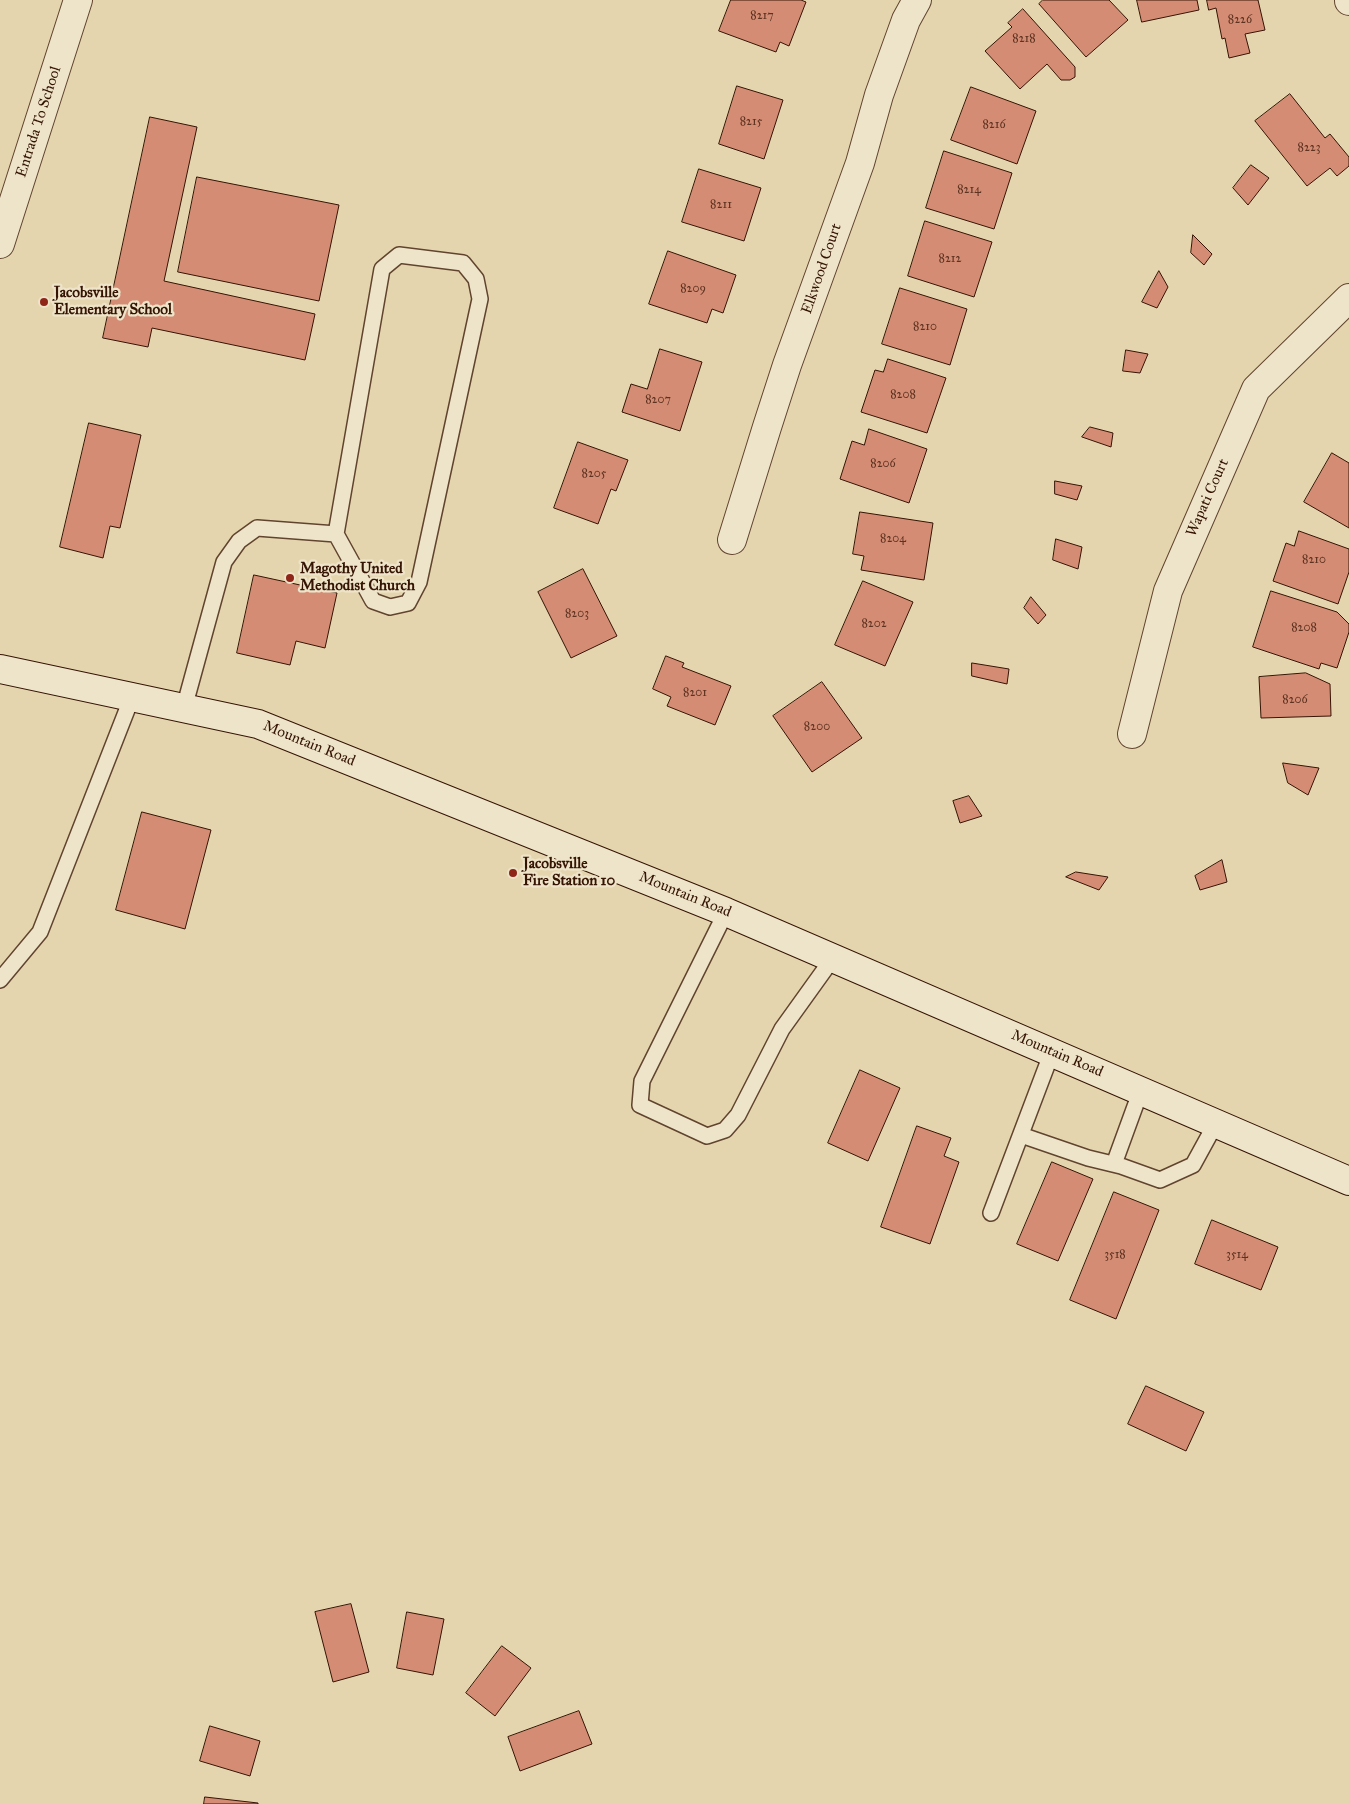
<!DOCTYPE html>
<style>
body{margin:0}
canvas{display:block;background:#e5d5ae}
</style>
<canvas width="1349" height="1804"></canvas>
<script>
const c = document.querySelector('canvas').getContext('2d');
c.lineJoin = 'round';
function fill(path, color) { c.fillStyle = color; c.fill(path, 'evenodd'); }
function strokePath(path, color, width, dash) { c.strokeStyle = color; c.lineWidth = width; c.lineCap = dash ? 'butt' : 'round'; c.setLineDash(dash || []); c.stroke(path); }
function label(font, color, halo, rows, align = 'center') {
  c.font = font + ' "IM FELL Great Primer",serif'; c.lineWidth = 4.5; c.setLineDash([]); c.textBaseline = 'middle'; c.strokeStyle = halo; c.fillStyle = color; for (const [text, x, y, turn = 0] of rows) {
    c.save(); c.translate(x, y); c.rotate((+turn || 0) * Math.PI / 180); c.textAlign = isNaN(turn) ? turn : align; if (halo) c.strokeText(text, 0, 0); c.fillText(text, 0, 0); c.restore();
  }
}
const building = new Path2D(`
 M 731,0 L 801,0 L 806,2 L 789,46 L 780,42 L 776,52 L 719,31 Z
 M 1043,0 L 1109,0 L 1128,20 L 1086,57 L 1039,4 Z
 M 1137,0 L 1197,0 L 1199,10 L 1142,22 Z
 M 1207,0 L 1258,0 L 1265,30 L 1245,34 L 1250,53 L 1229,58 L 1225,38 L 1222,39 L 1216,8 L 1209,10 Z
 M 1023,9 L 1075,67 L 1075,77 L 1070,80 L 1061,80 L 1047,64 L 1020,89 L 985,51 L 1012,27 L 1008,23 Z
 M 737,86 L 783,100 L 764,159 L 719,144 Z
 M 971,87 L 1036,111 L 1017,164 L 951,140 Z
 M 1290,94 L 1325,138 L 1330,134 L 1349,157 L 1349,166 L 1337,176 L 1330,168 L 1307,186 L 1255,121 Z
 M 150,117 L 197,127 L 164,281 L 315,314 L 305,360 L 152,328 L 148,347 L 103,338 Z
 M 944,151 L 1012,173 L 994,229 L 926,208 Z
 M 1251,165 L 1269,178 L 1248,205 L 1233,188 Z
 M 699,169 L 761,188 L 744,241 L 682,222 Z
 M 197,177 L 339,205 L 319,301 L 178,272 Z
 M 925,221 L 992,242 L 974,297 L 908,276 Z
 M 1193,235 L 1212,254 L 1204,265 L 1191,253 Z
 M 668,251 L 736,275 L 723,313 L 712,309 L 707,323 L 649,304 Z
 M 1159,271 L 1168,287 L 1157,308 L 1142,302 Z
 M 900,288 L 967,309 L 950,365 L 882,344 Z
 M 660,349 L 702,362 L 680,431 L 622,412 L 631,384 L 647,389 Z
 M 1126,350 L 1148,354 L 1140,373 L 1123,371 Z
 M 888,359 L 946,378 L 927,433 L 861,412 L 875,370 L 883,372 Z
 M 89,423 L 141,435 L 120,528 L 110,526 L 103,558 L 60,547 Z
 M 1090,427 L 1113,433 L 1111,447 L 1082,437 Z
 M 869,429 L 927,449 L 909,503 L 840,479 L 852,441 L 864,445 Z
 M 578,442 L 628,460 L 616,491 L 611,489 L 598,524 L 554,508 Z
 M 1332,453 L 1349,463 L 1349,528 L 1304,502 Z
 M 1055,481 L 1082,486 L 1077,500 L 1055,494 Z
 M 860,512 L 933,523 L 924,580 L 861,570 L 864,556 L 853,554 Z
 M 1299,531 L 1349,549 L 1349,572 L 1338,604 L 1273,581 L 1286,543 L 1294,546 Z
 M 1056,539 L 1082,547 L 1078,569 L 1053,560 Z
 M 583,569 L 617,636 L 571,658 L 538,592 Z
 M 254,575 L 337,593 L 325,648 L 296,641 L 290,665 L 237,653 Z
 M 863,581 L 913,602 L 885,666 L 835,645 Z
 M 1271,591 L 1337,612 L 1349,624 L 1349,632 L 1337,668 L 1321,663 L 1319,669 L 1253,647 Z
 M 1031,597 L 1046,615 L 1038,624 L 1024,608 Z
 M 666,656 L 684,663 L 682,667 L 731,686 L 715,725 L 667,706 L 671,697 L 653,689 Z
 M 972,663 L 1009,669 L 1007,684 L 972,676 Z
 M 1306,673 L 1330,684 L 1331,716 L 1261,718 L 1259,677 Z
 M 822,682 L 862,738 L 812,772 L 773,716 Z
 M 1283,763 L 1319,768 L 1308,795 L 1288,783 Z
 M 969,796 L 982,816 L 960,823 L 953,801 Z
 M 142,812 L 211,830 L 185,929 L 116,910 Z
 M 1222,860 L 1227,882 L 1200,890 L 1195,876 Z
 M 1076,872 L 1108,877 L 1099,890 L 1066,877 Z
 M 860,1070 L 900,1088 L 868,1161 L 828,1143 Z
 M 917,1126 L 951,1138 L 944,1156 L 959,1162 L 930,1244 L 881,1227 Z
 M 1052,1162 L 1093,1179 L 1058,1261 L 1017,1244 Z
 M 1114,1192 L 1159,1210 L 1116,1319 L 1070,1300 Z
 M 1212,1220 L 1278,1247 L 1261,1290 L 1195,1264 Z
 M 1146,1386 L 1204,1412 L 1186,1451 L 1128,1424 Z
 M 351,1604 L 369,1672 L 333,1682 L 315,1612 Z
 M 407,1612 L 444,1619 L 433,1675 L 397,1668 Z
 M 502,1646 L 531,1668 L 495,1716 L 466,1693 Z
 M 579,1711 L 592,1744 L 520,1771 L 508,1737 Z
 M 210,1726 L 260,1741 L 250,1776 L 200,1761 Z
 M 205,1797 L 258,1803 L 258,1804 L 204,1804 Z`);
fill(building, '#d48d74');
strokePath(building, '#351404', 1);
const service = new Path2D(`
 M 399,255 L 463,263 L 476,279 L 480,299 L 419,582 L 408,603 L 390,607 L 373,601 L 336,534 L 382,269 Z
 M 184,708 L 224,562 L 239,541 L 257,528 L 336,534
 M 726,912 L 642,1081 L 640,1105 L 707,1136 L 725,1130 L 738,1115 L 782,1029 L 833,958
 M 0,980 L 40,932 L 132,697
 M 1021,1135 L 1088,1158 L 1121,1166 L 1160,1180 L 1193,1165 L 1216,1123
 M 1114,1164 L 1141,1090
 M 991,1213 L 1052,1052`);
const minor = new Path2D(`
 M 1349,0 L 1349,1
 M 0,244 L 78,0
 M 732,540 L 767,427 L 787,365 L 860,163 L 879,95 L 906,20 L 917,0
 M 1132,734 L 1168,591 L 1256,389 L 1349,298`);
const secondary = new Path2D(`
 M 0,669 L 258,724 L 726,912 L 1349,1181`);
strokePath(service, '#61442e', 18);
strokePath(minor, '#61442e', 30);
strokePath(secondary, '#351404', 30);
strokePath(service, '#eee4ca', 15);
strokePath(minor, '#eee4ca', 28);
strokePath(secondary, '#eee4ca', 28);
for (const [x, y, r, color] of [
 [44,302,5,"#8f2418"],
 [290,578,5,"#8f2418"],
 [513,873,5,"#8f2418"]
]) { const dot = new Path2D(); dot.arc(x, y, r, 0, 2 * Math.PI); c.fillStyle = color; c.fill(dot); strokePath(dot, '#eee4ca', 2); }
label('12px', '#5d3220', null, [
 ["8217",762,16],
 ["8226",1240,20],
 ["8218",1024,39],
 ["8215",751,122],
 ["8216",994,125],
 ["8223",1309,148],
 ["8214",969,190],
 ["8211",721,205],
 ["8212",950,259],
 ["8209",693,289],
 ["8210",925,327],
 ["8208",903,395],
 ["8207",658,400],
 ["8206",883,464],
 ["8205",594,474],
 ["8204",893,539],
 ["8210",1314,560],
 ["8203",577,614],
 ["8202",874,624],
 ["8208",1304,628],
 ["8201",695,693],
 ["8206",1295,700],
 ["8200",817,727],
 ["3518",1115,1255],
 ["3514",1237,1255]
]);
label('15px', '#351404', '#eee4ca', [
 ["Entrada To School",39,122,-72],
 ["Elkwood Court",822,269,-71],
 ["Wapati Court",1208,498,-66],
 ["Mountain Road",309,744,22],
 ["Mountain Road",685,895,22],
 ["Mountain Road",1057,1054,23]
]);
label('bold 15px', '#351404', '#eee4ca', [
 ["Jacobsville",54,293],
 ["Elementary School",54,310],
 ["Magothy United",300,569],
 ["Methodist Church",300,586],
 ["Jacobsville",523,864],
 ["Fire Station 10",523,881]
], 'left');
</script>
